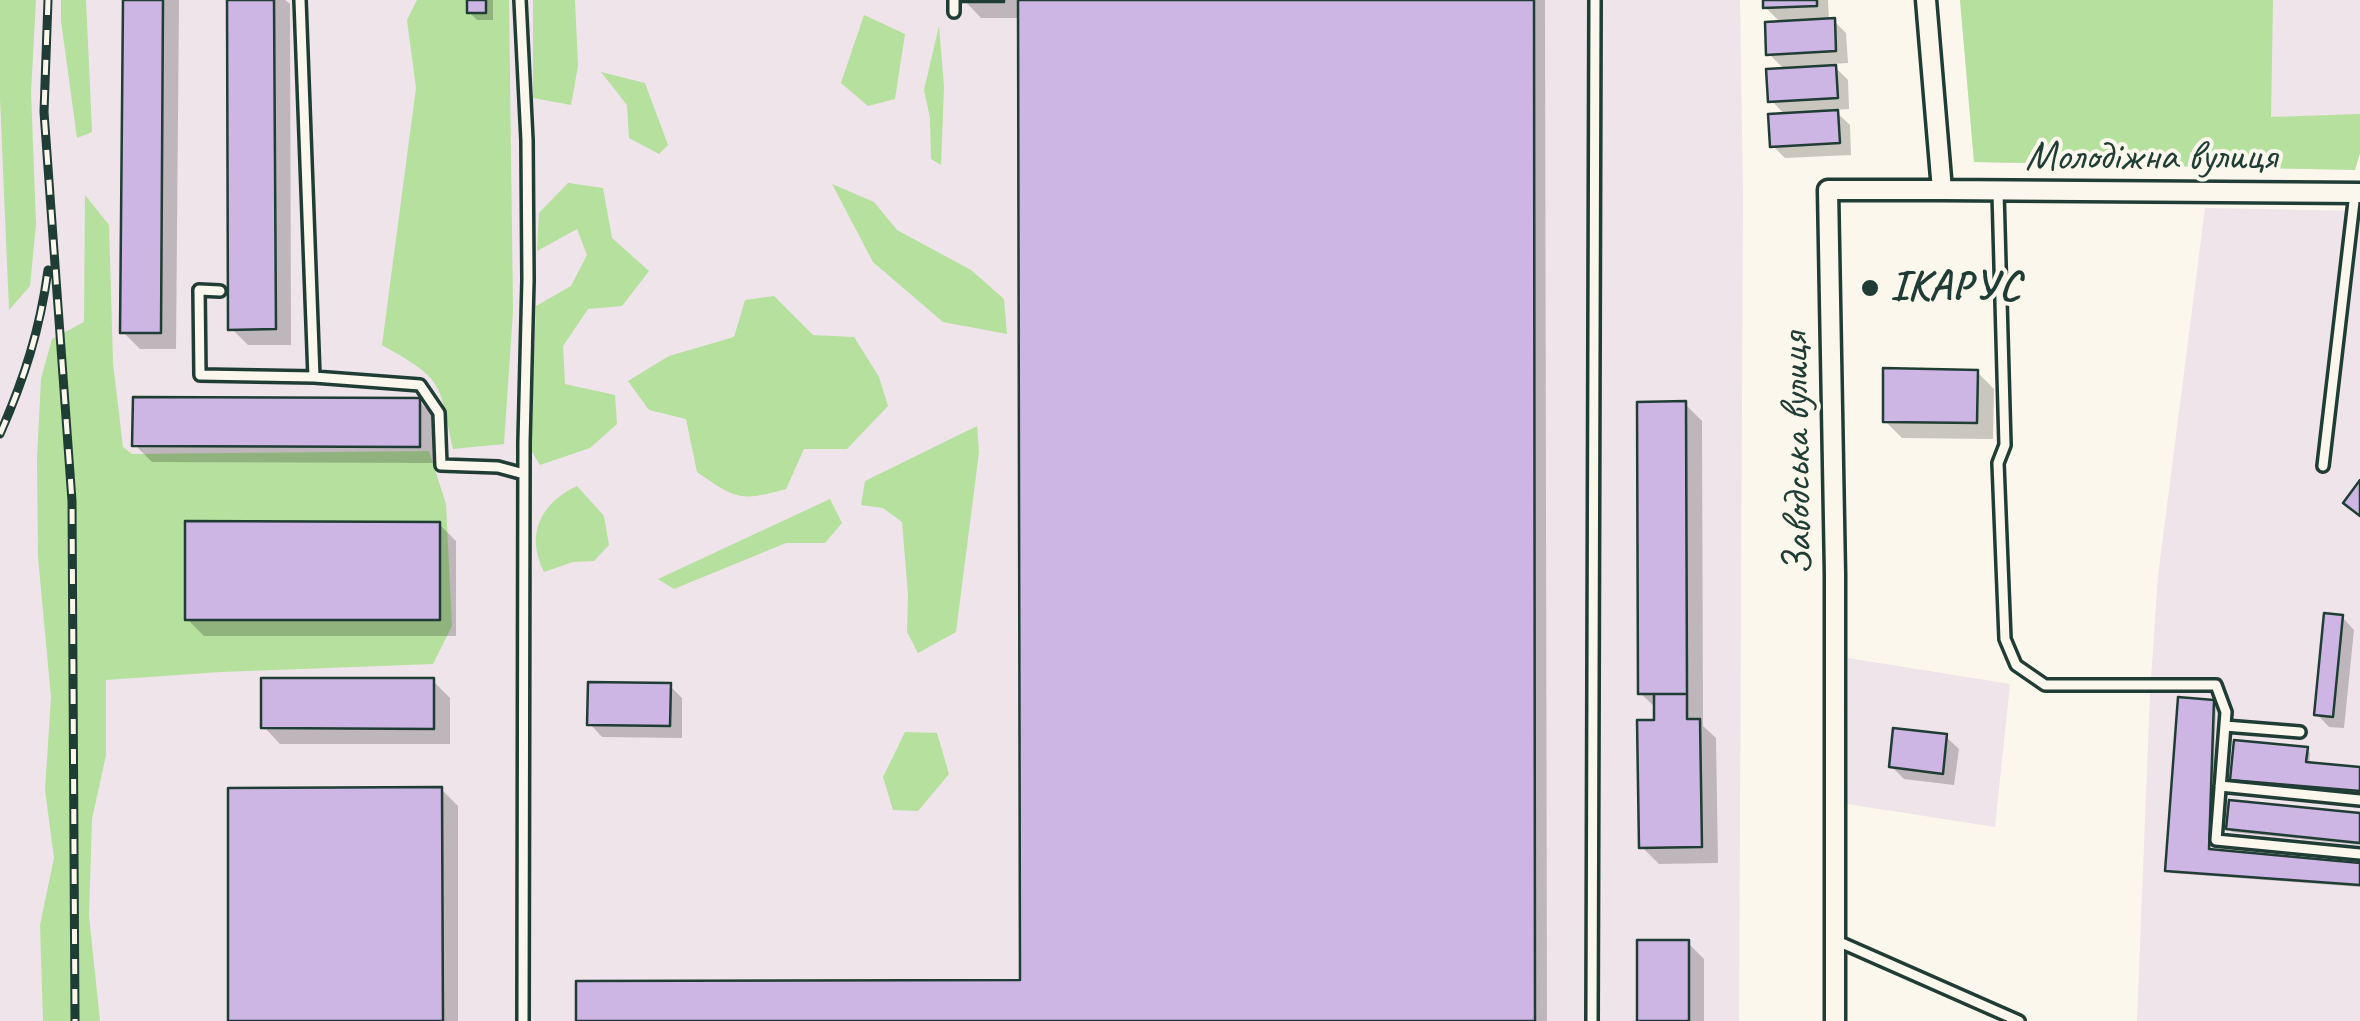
<!DOCTYPE html>
<meta charset="utf-8">
<style>
body{margin:0}
canvas{display:block;background:#fbf7ec}
</style>
<canvas width="2360" height="1021"></canvas>
<script>
const c = document.querySelector('canvas').getContext('2d');
c.lineJoin = 'round';
function fill(path, color) { c.fillStyle = color; c.fill(path, 'evenodd'); }
function strokePath(path, color, width, dash) { c.strokeStyle = color; c.lineWidth = width; c.lineCap = dash ? 'butt' : 'round'; c.setLineDash(dash || []); c.stroke(path); }
function label(font, color, halo, rows, align = 'center') {
  c.font = font + ' Caveat,sans-serif'; c.lineWidth = 8; c.setLineDash([]); c.textBaseline = 'middle'; c.strokeStyle = halo; c.fillStyle = color; for (const [text, x, y, turn = 0] of rows) {
    c.save(); c.translate(x, y); c.rotate((+turn || 0) * Math.PI / 180); c.textAlign = isNaN(turn) ? turn : align; if (halo) c.strokeText(text, 0, 0); c.fillText(text, 0, 0); c.restore();
  }
}
fill(new Path2D(`
 M 0,0 L 1740,0 L 1743,195 L 1739,1021 L 0,1021 Z
 M 1960,0 L 2360,0 L 2360,153 L 2355,170 L 1974,162 Z
 M 2205,208 L 2360,211 L 2360,1021 L 2137,1021 L 2150,694 L 2158,576 Z
 M 1848,658 L 2010,684 L 1995,827 L 1847,804 Z`), '#eee4ea');
fill(new Path2D(`
 M 0,0 L 36,0 L 31,92 L 36,224 L 30,286 L 9,310 L 0,98 Z
 M 61,0 L 86,0 L 92,132 L 77,138 L 61,21 Z
 M 417,0 L 509,0 L 513,311 L 504,444 L 453,449 C 439,381 444,380 382,345 L 416,88 L 407,20 Z
 M 533,0 L 575,0 L 578,66 L 571,105 L 533,98 Z
 M 1960,0 L 2273,0 L 2271,117 L 2360,114 L 2360,153 L 2355,170 L 1974,162 Z
 M 864,15 L 905,34 L 895,99 L 868,106 L 841,83 Z
 M 939,26 L 944,87 L 941,165 L 931,159 L 930,118 L 924,90 Z
 M 601,72 L 645,83 L 668,145 L 659,154 L 629,138 L 627,105 Z
 M 568,183 L 603,188 L 612,238 L 649,271 L 622,306 L 588,309 L 563,346 L 565,384 L 615,395 L 617,424 L 590,448 L 540,465 L 531,450 L 536,306 L 571,286 L 587,255 L 577,229 L 537,251 L 539,213 Z
 M 832,184 L 874,202 L 897,230 L 971,270 L 1004,299 L 1007,334 L 943,322 L 873,262 Z
 M 85,195 L 109,225 L 113,363 L 123,447 L 132,454 L 429,451 L 446,504 L 452,626 L 433,664 L 221,672 L 106,680 L 106,755 L 92,819 L 89,916 L 100,1021 L 43,1021 L 40,925 L 54,858 L 45,790 L 51,697 L 38,557 L 37,459 L 41,379 L 52,339 L 84,322 Z
 M 774,296 L 813,335 L 854,337 L 879,377 L 888,406 L 847,449 L 804,449 L 786,489 C 740,502 736,499 697,472 L 686,419 L 649,410 L 628,381 L 669,356 L 734,337 L 745,300 Z
 M 977,426 L 979,452 L 956,632 L 918,653 L 907,632 L 908,595 L 902,522 L 883,508 L 861,505 L 865,481 Z
 M 577,486 L 604,516 L 609,545 L 594,561 L 573,562 L 544,572 C 525,534 541,503 577,486 Z
 M 830,499 L 842,523 L 825,543 L 786,543 L 674,589 L 658,579 Z
 M 905,732 L 937,733 L 949,774 L 918,811 L 893,810 L 883,777 Z`), '#b5e09d');
fill(new Path2D(`
 M 126,0 L 179,0 L 176,349 L 140,349 L 123,332 Z
 M 229,0 L 285,0 L 290,4 L 291,345 L 248,345 L 231,328 Z
 M 469,0 L 493,0 L 493,20 L 477,20 L 469,12 Z
 M 964,0 L 1545,0 L 1547,1021 L 579,1021 L 1022,983 L 1021,18 L 981,18 Z
 M 1765,0 L 1828,0 L 1829,21 L 1834,21 L 1846,33 L 1848,63 L 1832,64 L 1848,80 L 1849,109 L 1834,110 L 1850,125 L 1851,155 L 1785,158 L 1773,146 L 1786,116 L 1771,100 L 1785,70 L 1769,54 L 1782,24 L 1765,7 Z
 M 1977,372 L 1994,389 L 1993,439 L 1902,438 L 1885,421 Z
 M 419,401 L 435,417 L 435,463 L 152,462 L 135,445 Z
 M 1685,404 L 1702,421 L 1703,726 L 1716,738 L 1718,863 L 1659,864 L 1642,847 L 1657,722 L 1657,709 L 1640,693 Z
 M 439,524 L 456,541 L 456,636 L 204,636 L 187,619 Z
 M 2342,617 L 2354,630 L 2344,728 L 2329,727 L 2317,714 Z
 M 433,681 L 450,698 L 450,744 L 280,744 L 264,727 Z
 M 670,686 L 682,698 L 682,738 L 602,737 L 590,724 Z
 M 2213,702 L 2216,706 L 2211,852 L 2360,866 L 2360,887 L 2171,873 L 2168,870 Z
 M 1946,737 L 1959,749 L 1954,785 L 1904,779 L 1891,766 Z
 M 2306,749 L 2310,753 L 2309,764 L 2360,769 L 2360,793 L 2236,782 L 2233,779 Z
 M 441,789 L 458,806 L 458,1021 L 231,1021 Z
 M 2360,816 L 2360,845 L 2232,832 L 2229,828 Z
 M 1688,943 L 1704,959 L 1704,1021 L 1640,1021 Z`), '#0003');
const building = new Path2D(`
 M 123,0 L 163,0 L 161,333 L 120,333 Z
 M 227,0 L 274,0 L 276,329 L 228,330 Z
 M 467,0 L 486,0 L 486,13 L 467,13 Z
 M 962,0 L 1004,0 L 1004,2 L 962,2 Z
 M 1018,0 L 1534,0 L 1535,1021 L 576,1021 L 576,981 L 1020,980 Z
 M 1763,0 L 1817,0 L 1817,6 L 1763,8 Z
 M 1835,18 L 1836,51 L 1766,55 L 1765,22 Z
 M 1836,65 L 1838,98 L 1768,102 L 1766,69 Z
 M 1838,110 L 1840,143 L 1770,147 L 1768,114 Z
 M 1883,368 L 1978,370 L 1977,423 L 1883,422 Z
 M 133,397 L 420,398 L 420,447 L 132,446 Z
 M 1686,401 L 1687,694 L 1638,694 L 1637,402 Z
 M 2360,480 L 2360,516 L 2343,503 Z
 M 185,521 L 440,522 L 440,620 L 185,620 Z
 M 2324,613 L 2343,615 L 2333,717 L 2314,715 Z
 M 261,678 L 434,678 L 434,729 L 261,728 Z
 M 588,682 L 671,683 L 670,726 L 587,725 Z
 M 1654,694 L 1687,694 L 1687,719 L 1700,719 L 1702,847 L 1639,848 L 1637,720 L 1654,720 Z
 M 2178,697 L 2214,700 L 2209,849 L 2360,863 L 2360,885 L 2165,871 Z
 M 1893,728 L 1947,734 L 1943,774 L 1889,767 Z
 M 2234,740 L 2308,747 L 2306,762 L 2360,767 L 2360,791 L 2230,780 Z
 M 442,787 L 443,1021 L 228,1021 L 228,788 Z
 M 2229,800 L 2360,813 L 2360,843 L 2226,829 Z
 M 1637,940 L 1689,940 L 1689,1021 L 1637,1021 Z`);
fill(building, '#ceb6e4');
strokePath(building, '#1f3d34', 2.5);
const service = new Path2D(`
 M 520,0 L 527,140 L 528,280 L 524,442 L 523,1021
 M 954,12 L 954,0
 M 1998,192 L 2005,445 L 1998,463 L 2005,639 L 2016,665 L 2045,685 L 2216,685 L 2226,712 L 2216,840 L 2360,854
 M 220,291 L 199,290 L 200,375 L 314,377 L 300,0
 M 314,377 L 420,385 L 439,413 L 441,465 L 498,467 L 524,474
 M 2323,466 L 2355,193
 M 2225,726 L 2300,732
 M 2220,786 L 2360,800
 M 1835,940 L 2019,1021
 M 1592,1021 L 1595,0`);
const minor = new Path2D(`
 M 1942,190 L 2360,193
 M 1835,1021 L 1835,574 L 1828,190 L 1942,190 L 1926,0`);
strokePath(service, '#1f3d34', 16);
strokePath(minor, '#1f3d34', 25);
strokePath(service, '#fbf7ec', 9);
strokePath(minor, '#fbf7ec', 18);
const rail = new Path2D(`
 M 48,0 L 44,112 L 72,501 L 75,1021
 M 0,434 C 24,379 40,330 48,270`);
strokePath(rail, '#1f3d34', 9);
strokePath(rail, '#fbf7ec', 5, [15]);
for (const [x, y, r, color] of [
 [1870,288,10,"#1f3d34"]
]) { const dot = new Path2D(); dot.arc(x, y, r, 0, 2 * Math.PI); c.fillStyle = color; c.fill(dot); strokePath(dot, '#fbf7ec', 4); }
label('42px', '#1f3d34', '#fbf7ec', [
 ["Молодіжна вулиця",2151,158],
 ["Заводська вулиця",1798,454,-91]
]);
label('bold 42px', '#1f3d34', '#fbf7ec', [
 ["ІКАРУС",1890,288]
], 'left');
</script>
